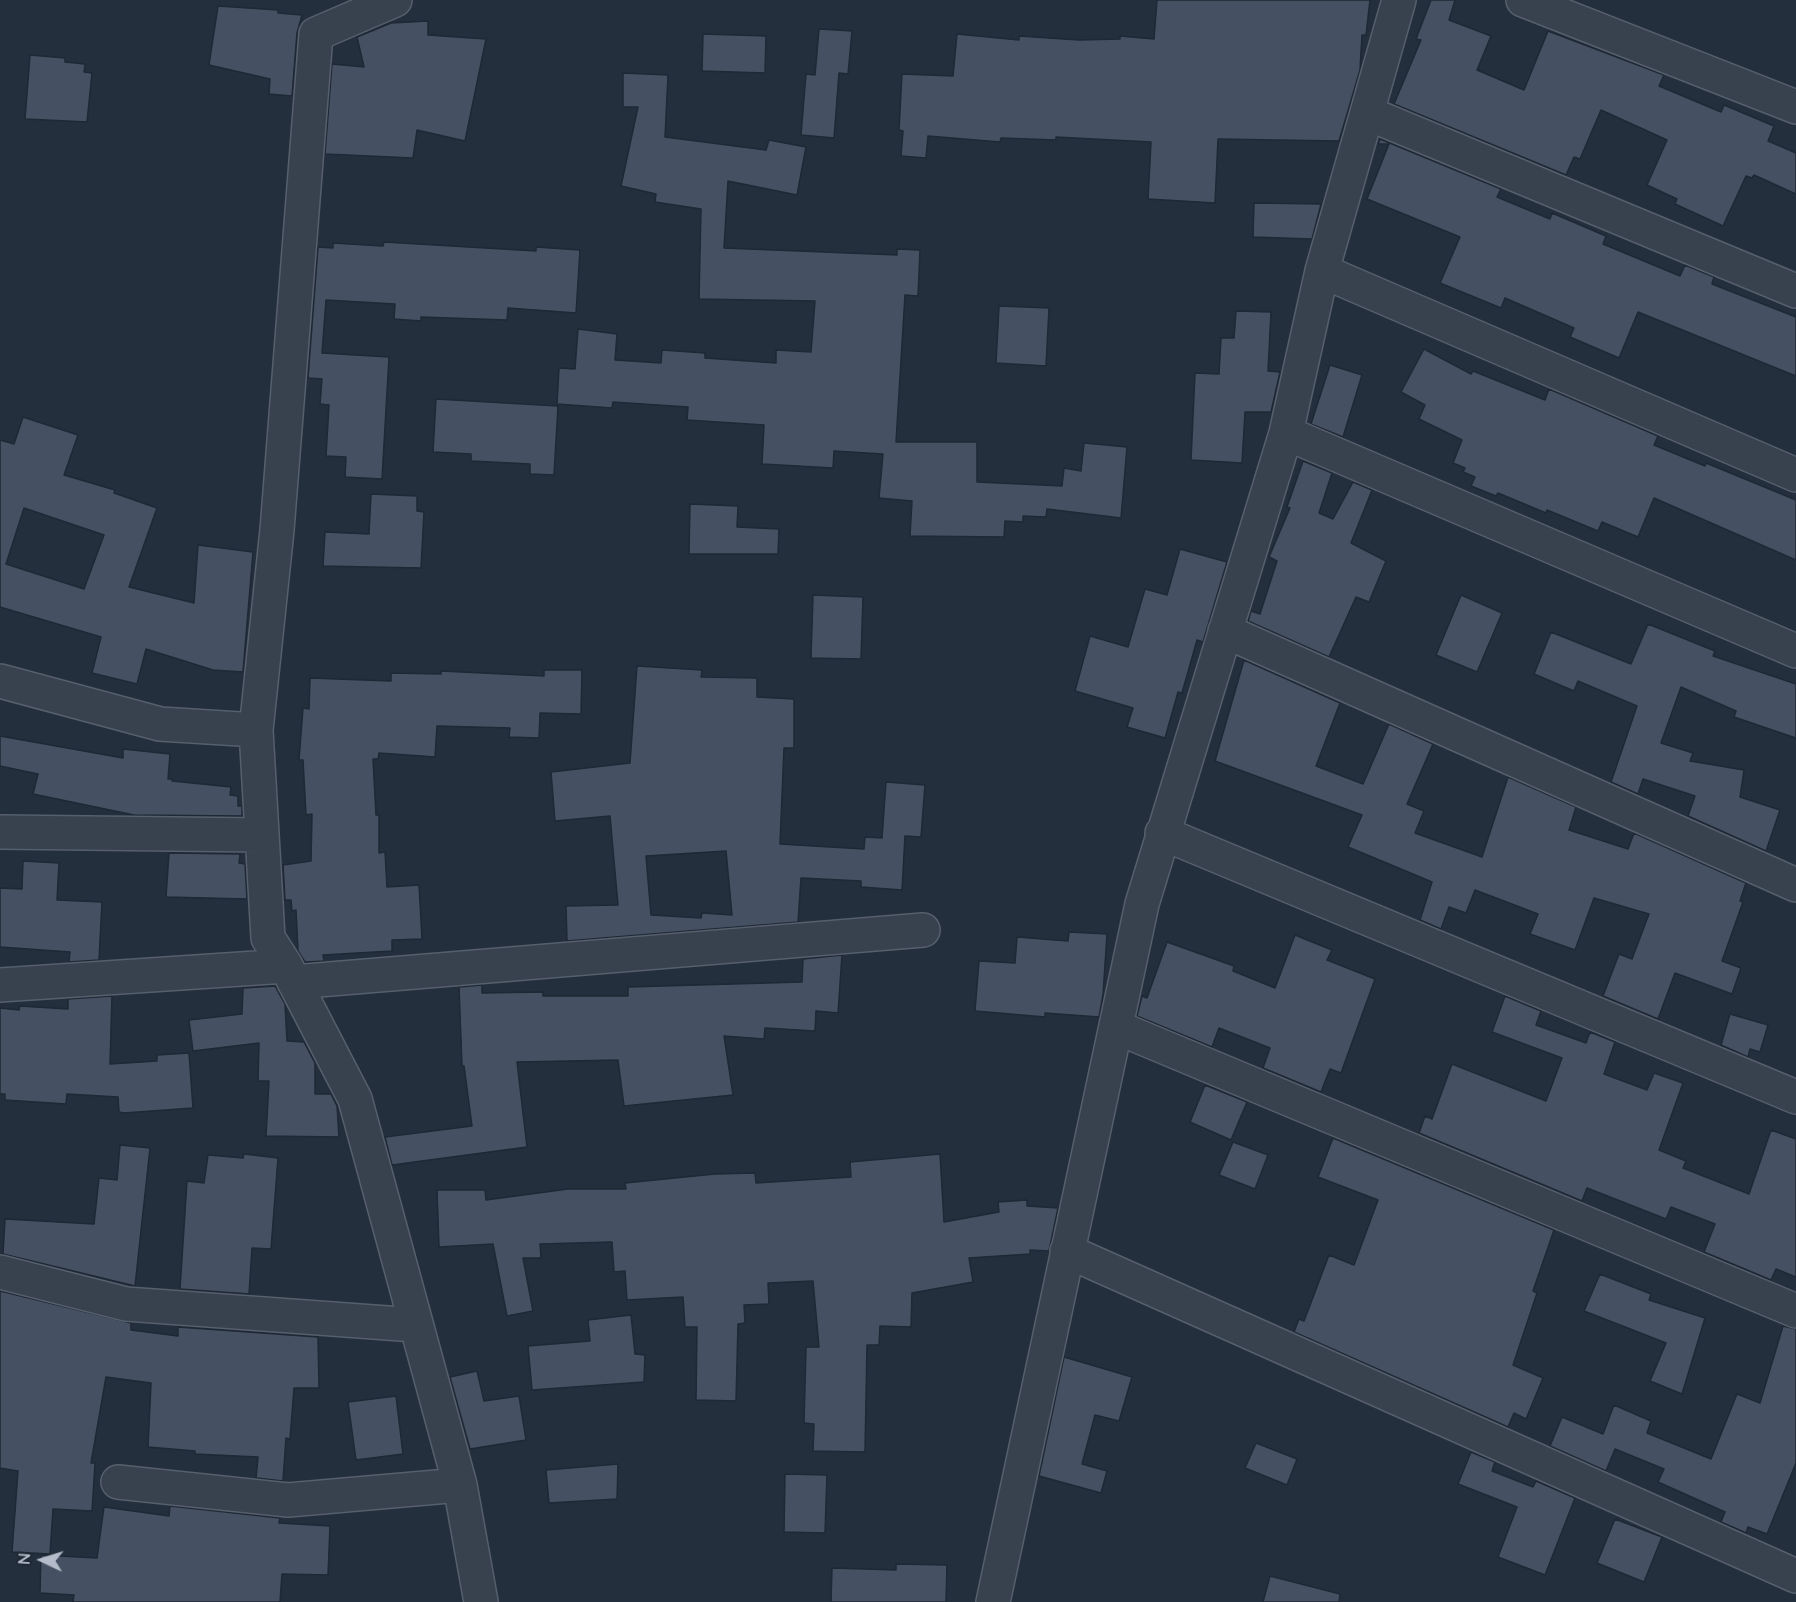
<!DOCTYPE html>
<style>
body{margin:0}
#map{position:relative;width:1796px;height:1602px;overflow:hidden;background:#242f3e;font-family:Quicksand,sans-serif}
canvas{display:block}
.north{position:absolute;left:12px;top:1530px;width:60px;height:60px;-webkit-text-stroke:4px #1d2633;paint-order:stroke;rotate:274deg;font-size:16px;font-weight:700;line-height:24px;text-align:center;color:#b4bcc9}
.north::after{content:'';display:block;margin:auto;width:21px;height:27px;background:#b4bcc9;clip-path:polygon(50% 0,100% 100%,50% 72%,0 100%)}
</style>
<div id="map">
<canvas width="1796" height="1602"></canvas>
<div class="north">N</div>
</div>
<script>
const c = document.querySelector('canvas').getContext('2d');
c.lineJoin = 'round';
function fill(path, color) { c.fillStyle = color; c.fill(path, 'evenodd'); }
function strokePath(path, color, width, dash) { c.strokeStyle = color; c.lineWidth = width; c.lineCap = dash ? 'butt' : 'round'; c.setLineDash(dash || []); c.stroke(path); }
const building = new Path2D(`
 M 1157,0 L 1370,0 L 1366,35 L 1362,35 L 1360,70 L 1339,141 L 1218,139 L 1215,203 L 1148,199 L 1151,142 L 1056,137 L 1056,140 L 1001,138 L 1000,142 L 928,136 L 926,158 L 901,156 L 903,131 L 899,130 L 902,74 L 953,76 L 957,34 L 1019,40 L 1019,36 L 1079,40 L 1120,39 L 1120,36 L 1154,39 Z
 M 1431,0 L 1455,0 L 1449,20 L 1491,36 L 1477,70 L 1524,90 L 1548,31 L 1664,75 L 1659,86 L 1721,112 L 1724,105 L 1774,126 L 1768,141 L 1796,153 L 1796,194 L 1754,175 L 1752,178 L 1746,176 L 1723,226 L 1675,204 L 1677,199 L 1647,185 L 1667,140 L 1601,110 L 1580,159 L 1574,157 L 1566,175 L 1394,104 L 1421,40 L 1416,39 Z
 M 218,6 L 278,10 L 278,13 L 302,15 L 297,33 L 292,96 L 269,94 L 270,79 L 209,65 Z
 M 428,21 L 428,35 L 486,39 L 465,141 L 417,130 L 413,158 L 325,154 L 332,64 L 364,67 L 357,37 L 391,23 Z
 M 819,29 L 852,31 L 848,74 L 839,73 L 834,138 L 801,135 L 806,74 L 815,75 Z
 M 703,34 L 766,36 L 765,73 L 702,71 Z
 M 30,55 L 65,58 L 65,62 L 85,64 L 84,72 L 92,73 L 87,122 L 25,119 Z
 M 623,73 L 668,75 L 665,137 L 766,150 L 769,140 L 806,147 L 797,195 L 728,181 L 724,248 L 897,255 L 897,249 L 920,250 L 918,296 L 905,295 L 896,442 L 977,442 L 977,482 L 1062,486 L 1064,468 L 1081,471 L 1084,443 L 1127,447 L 1121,518 L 1047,509 L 1046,517 L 1023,516 L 1023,522 L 1005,521 L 1004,537 L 910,536 L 912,501 L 879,498 L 883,454 L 834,451 L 833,468 L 762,464 L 764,425 L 687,420 L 688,407 L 613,402 L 612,408 L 557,404 L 559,368 L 575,369 L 578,329 L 617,334 L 615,360 L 661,363 L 662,350 L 705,353 L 705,358 L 776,363 L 776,350 L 811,352 L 815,301 L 699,299 L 701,209 L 655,202 L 656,194 L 621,186 L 638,107 L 623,107 Z
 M 1380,139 L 1501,189 L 1497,197 L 1550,219 L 1552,213 L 1606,236 L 1603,244 L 1680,276 L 1685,265 L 1714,277 L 1712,284 L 1796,317 L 1796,376 L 1638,312 L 1619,358 L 1570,337 L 1574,328 L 1505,298 L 1501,308 L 1440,283 L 1460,237 L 1367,199 L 1389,144 L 1378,144 Z
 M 1254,203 L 1321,204 L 1312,239 L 1253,237 Z
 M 384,242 L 536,251 L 536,247 L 580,250 L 576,313 L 508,308 L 507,320 L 421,317 L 421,321 L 394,319 L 395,304 L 326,300 L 322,353 L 389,357 L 382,479 L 345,477 L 346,457 L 326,456 L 329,405 L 320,404 L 322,379 L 308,378 L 318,247 L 333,248 L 333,243 L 383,246 Z
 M 999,306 L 1049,308 L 1046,366 L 996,363 Z
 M 1236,311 L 1271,312 L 1268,371 L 1280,372 L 1271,412 L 1245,412 L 1242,463 L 1191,460 L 1195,373 L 1219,374 L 1221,338 L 1234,338 Z
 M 1424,349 L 1471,374 L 1473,371 L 1545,400 L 1549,389 L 1658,436 L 1654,445 L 1705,466 L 1706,463 L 1796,500 L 1796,560 L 1654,498 L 1638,537 L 1602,522 L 1598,531 L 1547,510 L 1546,513 L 1498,493 L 1496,496 L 1471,486 L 1475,477 L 1463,472 L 1465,468 L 1453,463 L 1462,440 L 1419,419 L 1425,405 L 1401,392 Z
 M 1330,365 L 1362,375 L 1343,437 L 1311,424 Z
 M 436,399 L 558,406 L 554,475 L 530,474 L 530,464 L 471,461 L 471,454 L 433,452 Z
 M 23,417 L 78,435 L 64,475 L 115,490 L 114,493 L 157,508 L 129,587 L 194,603 L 198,545 L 253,552 L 243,672 L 213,670 L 146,649 L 137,684 L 92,673 L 101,637 L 0,607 L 0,440 L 14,444 ZM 24,508 L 104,535 L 84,589 L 6,564 Z
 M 1303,461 L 1332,473 L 1319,513 L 1333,519 L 1353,482 L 1372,490 L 1351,543 L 1386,561 L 1369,602 L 1356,597 L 1329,657 L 1248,621 L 1251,611 L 1260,614 L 1277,561 L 1269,557 L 1290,508 L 1287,507 Z
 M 371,494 L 417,496 L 417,511 L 424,512 L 421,568 L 323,566 L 325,532 L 369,534 Z
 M 690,504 L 738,506 L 737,527 L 779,529 L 778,554 L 689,554 Z
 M 1180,549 L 1227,562 L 1203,642 L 1197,640 L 1182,693 L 1178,692 L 1165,738 L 1127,727 L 1133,708 L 1075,691 L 1090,636 L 1128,647 L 1145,589 L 1167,595 Z
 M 813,595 L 863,597 L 861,659 L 811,658 Z
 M 1461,595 L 1502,613 L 1477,672 L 1436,655 Z
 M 1648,624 L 1715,651 L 1713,656 L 1796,684 L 1796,738 L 1734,717 L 1736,711 L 1681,687 L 1661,743 L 1693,753 L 1690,761 L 1744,770 L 1740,797 L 1780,810 L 1766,851 L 1688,816 L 1695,796 L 1643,779 L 1638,794 L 1611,782 L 1637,706 L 1578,681 L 1574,691 L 1534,674 L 1551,632 L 1631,664 Z
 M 1244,660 L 1340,703 L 1316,766 L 1363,784 L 1389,724 L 1433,744 L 1407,804 L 1424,811 L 1415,833 L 1482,857 L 1508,777 L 1576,807 L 1569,830 L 1628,849 L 1634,833 L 1746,883 L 1740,901 L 1743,902 L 1722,961 L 1741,968 L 1732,994 L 1675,973 L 1658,1019 L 1603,996 L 1619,954 L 1632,959 L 1649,914 L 1594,898 L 1575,950 L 1530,934 L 1538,914 L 1475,890 L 1466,913 L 1449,907 L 1441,929 L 1420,920 L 1432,882 L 1348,847 L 1362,815 L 1215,761 Z
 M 637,666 L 702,670 L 701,677 L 757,678 L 757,697 L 794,699 L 794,748 L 784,748 L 780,844 L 864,849 L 865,837 L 882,838 L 886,782 L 925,785 L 921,837 L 905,836 L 902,890 L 861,887 L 861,881 L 801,878 L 798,922 L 567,941 L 566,906 L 618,905 L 610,816 L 555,821 L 551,772 L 630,763 ZM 726,851 L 732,915 L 702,913 L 701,918 L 651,915 L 646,856 Z
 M 544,670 L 582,670 L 581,714 L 540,713 L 539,738 L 509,737 L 510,728 L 437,726 L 435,757 L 379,753 L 378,759 L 373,759 L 376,815 L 379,815 L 379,853 L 385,852 L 387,887 L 419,885 L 422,939 L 392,940 L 392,951 L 323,955 L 324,961 L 305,962 L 298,951 L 296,910 L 292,911 L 291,900 L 285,900 L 283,865 L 311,861 L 312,814 L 306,815 L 303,760 L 299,760 L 303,708 L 309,709 L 310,678 L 391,681 L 391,673 L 441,674 L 441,671 L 544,676 Z
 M 0,736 L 123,758 L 123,749 L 170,754 L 168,779 L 172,779 L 172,781 L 231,787 L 230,795 L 238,796 L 238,806 L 242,806 L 242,816 L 134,815 L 33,794 L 38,774 L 0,766 Z
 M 169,853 L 240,854 L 239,863 L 245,864 L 247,899 L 166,897 Z
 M 23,861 L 59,863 L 57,900 L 102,902 L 99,960 L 69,962 L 70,952 L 0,947 L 0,888 L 22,889 Z
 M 1069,932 L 1107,934 L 1103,995 L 1099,1017 L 1045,1013 L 1045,1017 L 975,1011 L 979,961 L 1015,963 L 1017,937 L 1068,941 Z
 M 1295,935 L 1332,950 L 1327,960 L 1375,979 L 1341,1073 L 1330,1069 L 1321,1092 L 1263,1068 L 1270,1048 L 1219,1028 L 1212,1047 L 1137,1016 L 1142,996 L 1147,998 L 1167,942 L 1234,966 L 1233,971 L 1275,988 Z
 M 842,955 L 838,1013 L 816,1011 L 815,1031 L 765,1028 L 764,1039 L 724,1036 L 733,1095 L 624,1106 L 618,1060 L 517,1062 L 527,1147 L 392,1165 L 385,1137 L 472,1126 L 464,1066 L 462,1066 L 459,987 L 482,985 L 482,993 L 543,992 L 543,996 L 628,996 L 628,987 L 802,982 L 803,959 Z
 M 275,986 L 285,1004 L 287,1041 L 304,1042 L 315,1063 L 315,1094 L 331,1094 L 337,1106 L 339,1137 L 266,1136 L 269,1081 L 258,1081 L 259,1043 L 193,1051 L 189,1020 L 242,1014 L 243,988 Z
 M 112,996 L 110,1064 L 157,1061 L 157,1055 L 189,1053 L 193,1108 L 124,1113 L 119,1112 L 118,1097 L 67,1094 L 66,1104 L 5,1100 L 5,1094 L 0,1094 L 0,1008 L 19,1010 L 20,1006 L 68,1009 L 68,999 Z
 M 1505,996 L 1541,1011 L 1536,1025 L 1586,1043 L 1590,1032 L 1615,1042 L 1604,1074 L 1647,1090 L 1654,1073 L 1683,1083 L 1659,1150 L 1686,1161 L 1683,1168 L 1749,1194 L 1771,1130 L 1796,1139 L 1796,1277 L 1776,1269 L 1771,1280 L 1704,1252 L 1715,1224 L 1671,1207 L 1666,1219 L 1587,1188 L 1582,1201 L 1419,1133 L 1425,1116 L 1432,1119 L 1452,1064 L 1546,1101 L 1562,1058 L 1492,1032 Z
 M 1730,1014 L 1768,1025 L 1760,1052 L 1750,1049 L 1748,1057 L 1721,1045 Z
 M 1205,1085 L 1247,1102 L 1231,1140 L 1190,1122 Z
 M 1333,1138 L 1554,1230 L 1533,1291 L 1537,1293 L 1513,1365 L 1543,1378 L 1526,1419 L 1514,1413 L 1508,1427 L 1294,1332 L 1299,1319 L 1304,1321 L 1329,1255 L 1354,1265 L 1378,1200 L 1318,1177 Z
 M 1233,1142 L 1268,1155 L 1255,1189 L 1219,1175 Z
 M 120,1145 L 150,1148 L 135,1286 L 3,1254 L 5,1219 L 94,1224 L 99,1178 L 117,1180 Z
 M 244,1154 L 278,1158 L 271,1249 L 252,1248 L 249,1294 L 180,1289 L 187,1181 L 204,1183 L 208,1155 L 243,1158 Z
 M 940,1154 L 944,1222 L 999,1212 L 998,1202 L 1027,1200 L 1027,1206 L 1058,1208 L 1049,1251 L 1030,1250 L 1030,1254 L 969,1258 L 973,1282 L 912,1293 L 911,1327 L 880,1326 L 879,1345 L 867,1345 L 865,1452 L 813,1451 L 814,1424 L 804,1423 L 806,1347 L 819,1347 L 813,1281 L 768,1283 L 769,1304 L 744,1305 L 745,1323 L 738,1324 L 736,1401 L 696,1400 L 697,1327 L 685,1327 L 683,1297 L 627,1300 L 625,1271 L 614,1272 L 612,1242 L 540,1244 L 541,1258 L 523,1258 L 533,1311 L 507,1316 L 493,1244 L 439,1247 L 437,1190 L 485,1190 L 486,1200 L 568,1189 L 626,1189 L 625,1183 L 715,1174 L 755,1173 L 756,1183 L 851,1177 L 850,1162 Z
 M 1600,1274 L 1651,1294 L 1649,1300 L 1705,1318 L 1682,1394 L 1650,1381 L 1666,1343 L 1584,1311 Z
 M 0,1291 L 131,1323 L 131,1330 L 178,1336 L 178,1327 L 318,1337 L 319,1388 L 294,1388 L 290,1439 L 286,1438 L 283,1481 L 256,1478 L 258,1457 L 195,1454 L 195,1451 L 148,1447 L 151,1383 L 106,1377 L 91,1463 L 95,1463 L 92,1511 L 53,1509 L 50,1554 L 12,1552 L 18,1471 L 0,1468 Z
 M 631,1315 L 635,1354 L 645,1355 L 644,1382 L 532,1390 L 528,1346 L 590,1341 L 588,1320 Z
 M 1783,1326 L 1796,1329 L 1796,1463 L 1767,1534 L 1748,1527 L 1746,1533 L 1721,1522 L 1725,1512 L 1658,1482 L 1664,1469 L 1615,1449 L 1606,1471 L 1550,1446 L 1562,1417 L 1603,1434 L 1614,1405 L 1651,1421 L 1647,1433 L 1711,1459 L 1737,1394 L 1760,1403 Z
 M 1064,1357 L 1132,1377 L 1119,1421 L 1095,1415 L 1082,1464 L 1107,1471 L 1101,1493 L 1039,1476 Z
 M 477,1371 L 484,1401 L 519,1396 L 526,1440 L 470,1449 L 450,1377 Z
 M 396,1396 L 403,1454 L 356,1460 L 348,1402 Z
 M 1256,1443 L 1297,1459 L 1287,1485 L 1245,1468 Z
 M 1471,1452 L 1495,1462 L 1492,1471 L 1533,1487 L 1536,1481 L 1575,1498 L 1545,1575 L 1498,1557 L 1517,1507 L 1458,1484 Z
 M 618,1464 L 617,1499 L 549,1503 L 546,1470 Z
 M 785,1474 L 827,1475 L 825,1533 L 784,1532 Z
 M 170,1506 L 280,1518 L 279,1523 L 330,1526 L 328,1575 L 282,1574 L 280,1602 L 73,1602 L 74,1595 L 40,1593 L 41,1555 L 97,1558 L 104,1507 L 169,1516 Z
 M 1615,1519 L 1662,1537 L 1644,1582 L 1597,1563 Z
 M 896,1564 L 947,1565 L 946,1602 L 831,1602 L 832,1568 L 896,1570 Z
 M 1270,1576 L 1340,1594 L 1339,1602 L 1263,1602 Z`);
fill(building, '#455162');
strokePath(building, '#1f2835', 1.5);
const minor = new Path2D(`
 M 395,0 L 316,34 L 277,530 L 256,730 L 268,938 L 286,966 L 355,1099 L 460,1485 L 481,1602
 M 1523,0 L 1796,107
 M 1367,113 L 1796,291
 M 1322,271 L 1796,475
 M 1286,433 L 1796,651
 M 1225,631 L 1796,885
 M 0,681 L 160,724 L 256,730
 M 0,832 L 262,835
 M 1162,833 L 1796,1097
 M 294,982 L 923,930
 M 0,985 L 286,966
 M 1116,1027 L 1796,1311
 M 1067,1251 L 1796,1576
 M 0,1272 L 126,1304 L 415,1325
 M 118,1482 L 288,1500 L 460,1485
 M 993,1602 L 1142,904 L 1286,433 L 1322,271 L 1399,0`);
strokePath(minor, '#565f6c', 36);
strokePath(minor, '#38414e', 33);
</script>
